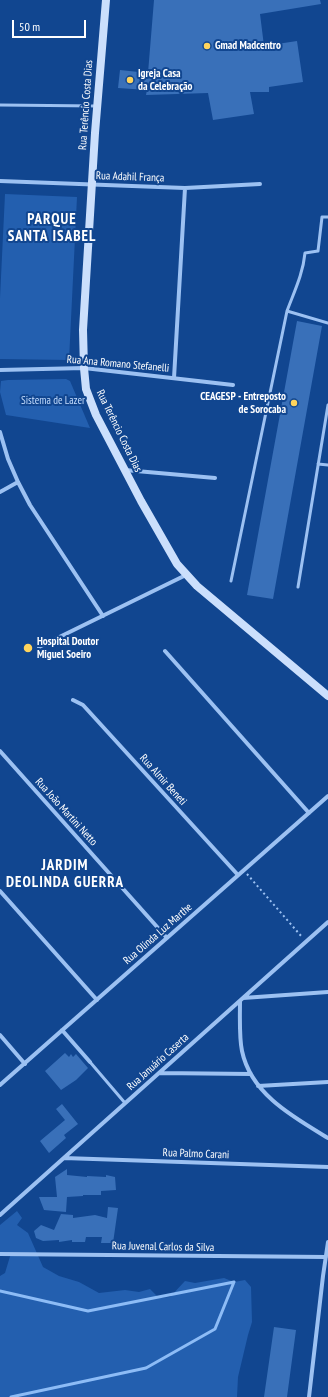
<!DOCTYPE html>
<meta charset="utf-8">
<style>
body{margin:0}
#map{position:relative;width:328px;height:1397px;overflow:hidden;background:#114690;font-family:"PT Sans Narrow",sans-serif}
canvas{display:block}
.scale{position:absolute;left:12px;top:20px;width:74px;height:18px;box-sizing:border-box;border:2px solid #fff;border-top:0;padding-left:5px;font-size:12px;line-height:14px;white-space:nowrap;color:#fff;-webkit-text-stroke:3px #114690;paint-order:stroke}
</style>
<div id="map">
<canvas width="328" height="1397"></canvas>
<div class="scale">50 m</div>
</div>
<script>
const c = document.querySelector('canvas').getContext('2d');
c.lineJoin = 'round';
function fill(path, color) { c.fillStyle = color; c.fill(path, 'evenodd'); }
function strokePath(path, color, width, dash) { c.strokeStyle = color; c.lineWidth = width; c.lineCap = dash ? 'butt' : 'round'; c.setLineDash(dash || []); c.stroke(path); }
function label(font, color, halo, rows, align = 'center') {
  c.font = font + ' "PT Sans Narrow",sans-serif'; c.lineWidth = 4; c.setLineDash([]); c.textBaseline = 'middle'; c.strokeStyle = halo; c.fillStyle = color; for (const [text, x, y, turn = 0] of rows) {
    c.save(); c.translate(x, y); c.rotate((+turn || 0) * Math.PI / 180); c.textAlign = isNaN(turn) ? turn : align; if (halo) c.strokeText(text, 0, 0); c.fillText(text, 0, 0); c.restore();
  }
}
fill(new Path2D(`
 M 5,194 L 77,197 L 69,360 L 0,359 L 0,298 Z
 M 66,379 L 70,381 L 90,428 L 6,415 L 0,392 L 1,381 L 8,380 Z
 M 17,1211 L 22,1218 L 17,1225 L 28,1233 L 43,1267 L 59,1276 L 79,1282 L 99,1293 L 125,1290 L 139,1292 L 150,1289 L 159,1298 L 170,1297 L 185,1281 L 195,1283 L 224,1278 L 234,1282 L 245,1280 L 251,1287 L 252,1322 L 248,1335 L 238,1377 L 237,1397 L 0,1397 L 0,1276 L 5,1273 L 11,1253 L 0,1252 L 0,1225 Z`), '#235faf');
strokePath(new Path2D(`
 M 0,1291 L 88,1311 L 234,1282
 M 11,1397 L 146,1368 L 215,1329 L 234,1282`), '#8dbcf6', 3);
fill(new Path2D(`
 M 154,0 L 320,0 L 321,4 L 260,14 L 264,46 L 297,41 L 303,82 L 269,87 L 269,92 L 250,92 L 254,114 L 213,120 L 208,93 L 146,95 L 147,90 L 118,88 L 120,70 L 148,73 Z
 M 297,321 L 322,326 L 273,599 L 247,595 Z
 M 65,1053 L 69,1057 L 71,1054 L 73,1057 L 76,1054 L 88,1068 L 76,1080 L 61,1090 L 45,1071 Z
 M 62,1104 L 78,1124 L 64,1135 L 66,1138 L 49,1153 L 40,1141 L 65,1120 L 56,1109 Z
 M 67,1169 L 67,1175 L 87,1177 L 87,1176 L 106,1177 L 106,1175 L 115,1177 L 116,1190 L 101,1191 L 101,1195 L 83,1195 L 83,1196 L 67,1197 L 66,1212 L 44,1210 L 39,1197 L 57,1197 L 55,1177 Z
 M 108,1207 L 118,1208 L 113,1243 L 101,1243 L 102,1237 L 86,1237 L 85,1242 L 72,1242 L 72,1240 L 59,1242 L 59,1240 L 43,1241 L 36,1238 L 34,1231 L 41,1225 L 54,1230 L 61,1214 L 73,1215 L 73,1218 L 95,1215 L 107,1218 Z
 M 274,1327 L 296,1330 L 287,1397 L 264,1397 Z`), '#3970b9');
strokePath(new Path2D(`
 M 247,874 L 302,937`), '#9cc1f2', 2, [2, 3]);
strokePath(new Path2D(`
 M 0,105 L 97,106
 M 287,311 L 328,323
 M 318,464 L 328,465
 M 231,581 L 287,311 C 294,292 303,274 305,253 L 318,251 L 322,217 L 328,217
 M 298,587 L 328,405
 M 90,1062 L 125,1103`), '#9cc1f2', 3);
strokePath(new Path2D(`
 M 0,181 L 185,188 L 260,184
 M 0,370 L 84,368 L 233,385
 M 174,378 L 185,188
 M 0,432 L 8,459 L 18,482 L 30,505 L 103,616
 M 125,470 L 215,478
 M 0,492 L 18,482
 M 39,647 L 186,575
 M 165,651 L 309,813
 M 73,700 L 83,705 L 238,875
 M 0,751 L 167,938
 M 0,891 L 97,1000
 M 243,998 L 328,992
 M 240,1001 C 240,1016 239,1037 242,1051 C 251,1094 293,1117 328,1138
 M 62,1030 L 90,1062
 M 0,1035 L 25,1064
 M 159,1073 L 251,1074
 M 0,1085 L 328,796
 M 258,1086 L 328,1082
 M 64,1158 L 328,1167
 M 0,1215 L 328,922
 M 0,1254 L 326,1257
 M 309,1397 L 323,1276 L 328,1242`), '#9cc1f2', 4);
strokePath(new Path2D(`
 M 106,0 L 95,133 L 83,330 L 84,368 L 86,389 L 96,415 L 141,501 L 177,564 L 197,586 L 328,696`), '#cbdffc', 8);
for (const [x, y, r, color] of [
 [207,46,4,"#ffd45d"],
 [130,80,4,"#ffd45d"],
 [294,403,4,"#ffd45d"],
 [28,648,5,"#ffd45d"]
]) { const dot = new Path2D(); dot.arc(x, y, r, 0, 2 * Math.PI); c.fillStyle = color; c.fill(dot); strokePath(dot, '#114690', 1.5); }
label('bold 11px', '#fff', '#114690', [
 ["Gmad Madcentro",215,46],
 ["Igreja Casa",138,74],
 ["da Celebração",138,87],
 ["CEAGESP - Entreposto",286,397,"right"],
 ["de Sorocaba",286,410,"right"],
 ["Hospital Doutor",37,642],
 ["Miguel Soeiro",37,655]
], 'left');
label('11px', '#fff', '#114690', [
 ["Rua Terêncio Costa Dias",86,105,-86],
 ["Rua Adahil França",130,177,2],
 ["Rua Ana Romano Stefanelli",118,364,5],
 ["Rua Terêncio Costa Dias",119,431,64],
 ["Rua Almir Beneti",163,780,48],
 ["Rua João Martini Netto",66,812,48],
 ["Rua Olinda Luz Marthe",158,934,-41],
 ["Rua Januário Caserta",158,1062,-42],
 ["Rua Palmo Carani",196,1154,2],
 ["Rua Juvenal Carlos da Silva",163,1247,1]
]);
label('11px', '#c3dcfd', '#114690', [
 ["Sistema de Lazer",53,401]
]);
c.letterSpacing = '1px';
label('bold 15px', '#fff', '#114690', [
 ["PARQUE",52,220],
 ["SANTA ISABEL",52,237],
 ["JARDIM",65,866],
 ["DEOLINDA GUERRA",65,883]
]);
c.letterSpacing = '0px';
</script>
